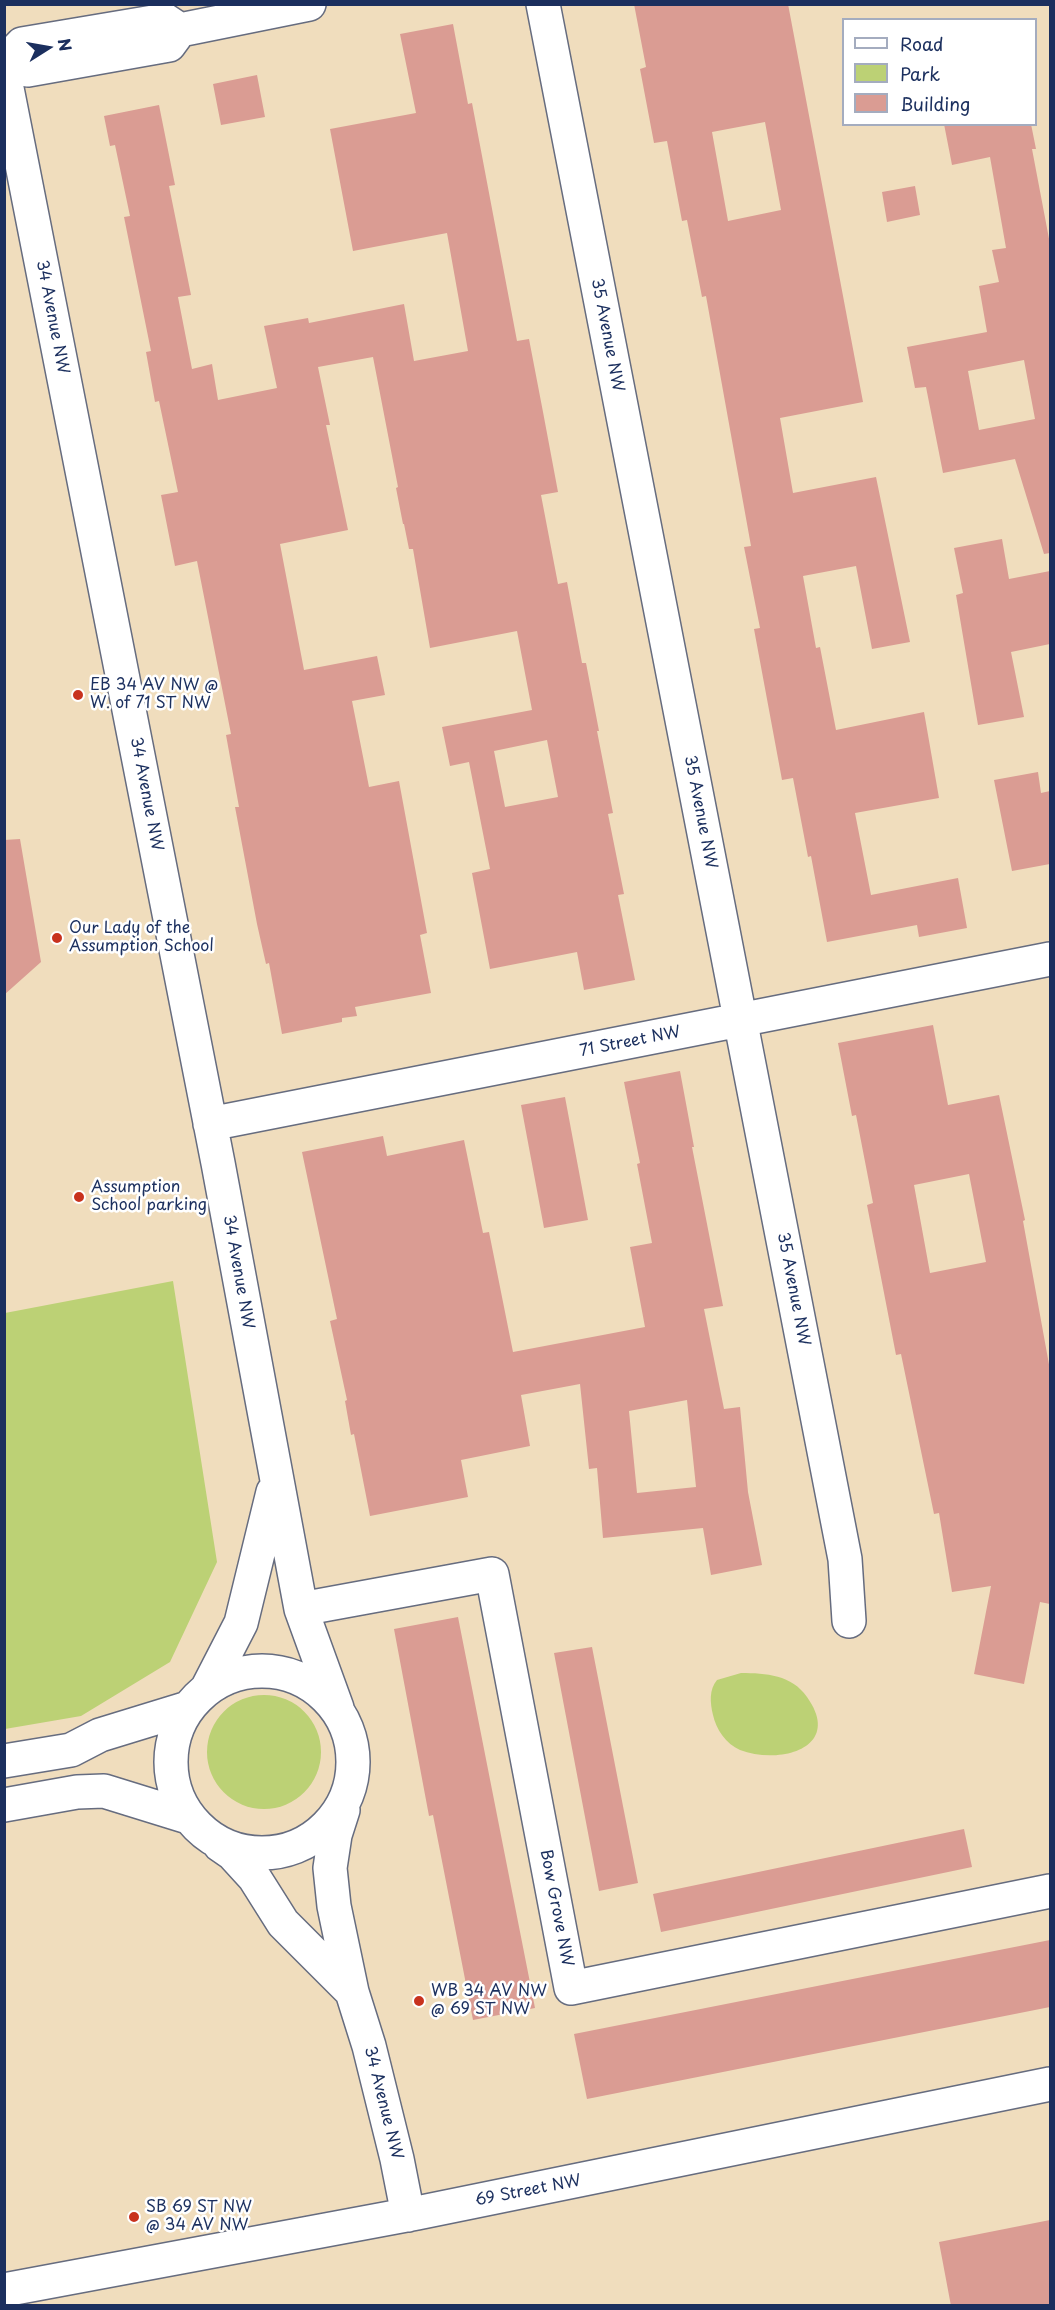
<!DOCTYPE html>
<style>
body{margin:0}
#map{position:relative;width:1055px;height:2310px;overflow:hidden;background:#f0ddbd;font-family:"Playpen Sans",sans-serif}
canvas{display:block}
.frame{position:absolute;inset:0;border:6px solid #1b2f5e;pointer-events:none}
.legend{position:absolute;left:842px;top:18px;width:195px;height:108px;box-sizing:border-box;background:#fff;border:2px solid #a4acbf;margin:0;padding:8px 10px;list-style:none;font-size:18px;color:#1b2f5e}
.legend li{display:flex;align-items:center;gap:12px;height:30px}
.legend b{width:30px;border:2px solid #a4acbf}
.north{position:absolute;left:18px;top:18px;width:60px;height:60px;-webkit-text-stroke:4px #fff;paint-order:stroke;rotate:79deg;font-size:16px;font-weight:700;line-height:24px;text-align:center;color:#1b2f5e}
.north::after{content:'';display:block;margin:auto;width:21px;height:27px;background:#1b2f5e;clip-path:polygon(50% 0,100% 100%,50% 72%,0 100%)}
</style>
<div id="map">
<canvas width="1055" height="2310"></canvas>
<div class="frame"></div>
<ul class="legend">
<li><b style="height:8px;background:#fff"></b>Road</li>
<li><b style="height:16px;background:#bcd175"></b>Park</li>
<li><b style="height:16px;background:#da9c93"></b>Building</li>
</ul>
<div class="north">N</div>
</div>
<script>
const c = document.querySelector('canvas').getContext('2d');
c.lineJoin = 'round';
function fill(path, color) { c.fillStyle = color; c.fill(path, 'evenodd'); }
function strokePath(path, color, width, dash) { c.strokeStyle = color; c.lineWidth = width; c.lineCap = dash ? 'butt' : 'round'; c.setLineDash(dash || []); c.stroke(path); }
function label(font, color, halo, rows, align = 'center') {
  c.font = font + ' "Playpen Sans",sans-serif'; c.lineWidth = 5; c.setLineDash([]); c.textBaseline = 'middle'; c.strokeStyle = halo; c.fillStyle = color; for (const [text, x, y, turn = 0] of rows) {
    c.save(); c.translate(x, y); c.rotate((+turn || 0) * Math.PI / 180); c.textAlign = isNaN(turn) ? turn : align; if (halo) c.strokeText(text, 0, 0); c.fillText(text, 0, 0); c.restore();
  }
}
fill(new Path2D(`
 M 173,1281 L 217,1562 L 170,1662 L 81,1716 L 5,1729 L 5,1313 Z
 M 741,1673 C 766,1673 792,1675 807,1697 C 844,1749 778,1765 740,1750 C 726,1744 716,1729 713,1715 C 710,1702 709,1690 717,1680 Z
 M207 1752a57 57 0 1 1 114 0a57 57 0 1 1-114 0Z`), '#bcd175');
fill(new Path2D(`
 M 634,4 L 788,4 L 863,402 L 780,418 L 793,493 L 876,477 L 910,642 L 872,649 L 856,566 L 803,576 L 816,648 L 820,647 L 836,730 L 924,712 L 939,798 L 855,813 L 871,895 L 958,878 L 967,928 L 919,937 L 917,925 L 827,942 L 811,856 L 808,857 L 793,778 L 782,780 L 754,629 L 760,628 L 744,547 L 751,546 L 706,296 L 702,297 L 687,220 L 682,221 L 667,141 L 654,143 L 640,69 L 646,67 ZM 765,122 L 781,210 L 728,221 L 712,132 Z
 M 453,24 L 468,104 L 472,103 L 517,341 L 529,339 L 543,412 L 558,492 L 541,495 L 558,584 L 567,582 L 582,663 L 586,663 L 599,731 L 597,731 L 613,813 L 608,814 L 624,894 L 618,895 L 635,980 L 584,990 L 577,952 L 490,969 L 472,873 L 490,869 L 469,762 L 450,766 L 442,727 L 532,710 L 517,631 L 430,648 L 413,549 L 409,549 L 404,524 L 403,524 L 396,488 L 398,487 L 373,357 L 318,367 L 330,425 L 326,425 L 348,530 L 280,544 L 304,670 L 377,656 L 385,695 L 352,701 L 369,787 L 399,781 L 427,933 L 420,935 L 431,993 L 355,1007 L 357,1016 L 342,1018 L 342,1022 L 282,1034 L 269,963 L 266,964 L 257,924 L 235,807 L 239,807 L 226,735 L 231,734 L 197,561 L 175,566 L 161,495 L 178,492 L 159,401 L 155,402 L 146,352 L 151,351 L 124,217 L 130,216 L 115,145 L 110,146 L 104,116 L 159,105 L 175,185 L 169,186 L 191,295 L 178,297 L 192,369 L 212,364 L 218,400 L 277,388 L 264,326 L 308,318 L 309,323 L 404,304 L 414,361 L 468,351 L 447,233 L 353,251 L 330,129 L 416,113 L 400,34 ZM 547,740 L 558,797 L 505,807 L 494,751 Z
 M 257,75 L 265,117 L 221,125 L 213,84 Z
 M 944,124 L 1031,124 L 1036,149 L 1032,149 L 1050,244 L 1050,553 L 1044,554 L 1015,459 L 943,473 L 926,387 L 915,388 L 907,347 L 987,332 L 979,286 L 999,282 L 992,250 L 1006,248 L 990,157 L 952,165 ZM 1024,360 L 1035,419 L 979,430 L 968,371 Z
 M 915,186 L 920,215 L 887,222 L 882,192 Z
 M 1002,539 L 1009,579 L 1050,571 L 1050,644 L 1011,652 L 1024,717 L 978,725 L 956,595 L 963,593 L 954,548 Z
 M 1038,772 L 1041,793 L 1050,791 L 1050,864 L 1012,871 L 994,780 Z
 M 20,839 L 41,962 L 4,995 L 4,840 Z
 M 933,1025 L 948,1105 L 999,1095 L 1025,1220 L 1023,1221 L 1050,1370 L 1050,1604 L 1040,1602 L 1024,1684 L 974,1674 L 991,1586 L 952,1592 L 939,1513 L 934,1514 L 901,1354 L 896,1355 L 867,1205 L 873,1203 L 856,1115 L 852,1116 L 838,1043 ZM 969,1174 L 986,1262 L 930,1273 L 914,1185 Z
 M 680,1071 L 694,1147 L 692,1147 L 723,1306 L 704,1309 L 724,1409 L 740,1407 L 748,1492 L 762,1565 L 711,1575 L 703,1528 L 603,1538 L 597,1468 L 589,1469 L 580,1384 L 521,1395 L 530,1446 L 461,1460 L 468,1497 L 370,1516 L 354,1434 L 351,1435 L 345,1401 L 347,1400 L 330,1321 L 337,1319 L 302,1152 L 383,1136 L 387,1156 L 464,1140 L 483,1233 L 489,1232 L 513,1352 L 645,1327 L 630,1247 L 652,1243 L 637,1164 L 640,1163 L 624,1082 ZM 687,1400 L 696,1487 L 637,1493 L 629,1411 Z
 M 565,1097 L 588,1220 L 544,1228 L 521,1105 Z
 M 458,1617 L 535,2008 L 473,2020 L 433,1815 L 429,1816 L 394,1629 Z
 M 592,1647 L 638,1883 L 599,1891 L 554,1653 Z
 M 964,1829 L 972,1867 L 661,1932 L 653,1894 Z
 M 1050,1940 L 1050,2007 L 587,2099 L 574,2034 Z
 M 1050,2220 L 1050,2306 L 951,2306 L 939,2242 Z`), '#da9c93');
const minor = new Path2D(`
 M 543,4 L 845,1559 L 849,1621
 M 4,63 L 22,44 L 165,20 L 180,30 L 309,4
 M 4,65 L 28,70 L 169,45 L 180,30
 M 4,73 L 218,1163 L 301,1609 L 337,1708
 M 210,1124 L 1050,959
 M 301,1609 L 492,1574 L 571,1988 L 1050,1891
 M171 1762a91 91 0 1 1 182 0a91 91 0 1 1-182 0Z
 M 208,1687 L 241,1623 L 273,1492
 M 4,1761 L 71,1750 L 100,1735 L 188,1708
 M 4,1805 L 77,1792 L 104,1791 L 188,1817
 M 343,1810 L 335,1835 L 330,1868 L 334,1906 L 352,1992 L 369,2046 L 397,2159 L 408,2215
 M 220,1845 L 233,1854 L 254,1877 L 283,1923 L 352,1992
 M 4,2290 L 417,2213 L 1050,2084`);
strokePath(minor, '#666c7f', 36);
strokePath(minor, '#fff', 33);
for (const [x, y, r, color] of [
 [78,695,6,"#c8321e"],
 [57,938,6,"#c8321e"],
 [79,1197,6,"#c8321e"],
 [419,2001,6,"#c8321e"],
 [134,2217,6,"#c8321e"]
]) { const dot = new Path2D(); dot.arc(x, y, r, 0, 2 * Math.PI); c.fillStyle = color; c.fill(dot); strokePath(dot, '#fff', 2); }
label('16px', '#1b2f5e', '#fff', [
 ["34 Avenue NW",52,317,79],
 ["35 Avenue NW",607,335,79],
 ["34 Avenue NW",146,794,79],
 ["35 Avenue NW",700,812,79],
 ["71 Street NW",630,1042,-11],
 ["34 Avenue NW",238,1272,80],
 ["35 Avenue NW",793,1289,79],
 ["Bow Grove NW",556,1908,79],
 ["34 Avenue NW",383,2103,76],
 ["69 Street NW",528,2191,-11]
]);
label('16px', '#1b2f5e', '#fff', [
 ["EB 34 AV NW @",90,686],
 ["W. of 71 ST NW",90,704],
 ["Our Lady of the",69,929],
 ["Assumption School",69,947],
 ["Assumption",91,1188],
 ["School parking",91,1206],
 ["WB 34 AV NW",431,1992],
 ["@ 69 ST NW",431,2010],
 ["SB 69 ST NW",146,2208],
 ["@ 34 AV NW",146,2226]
], 'left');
</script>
